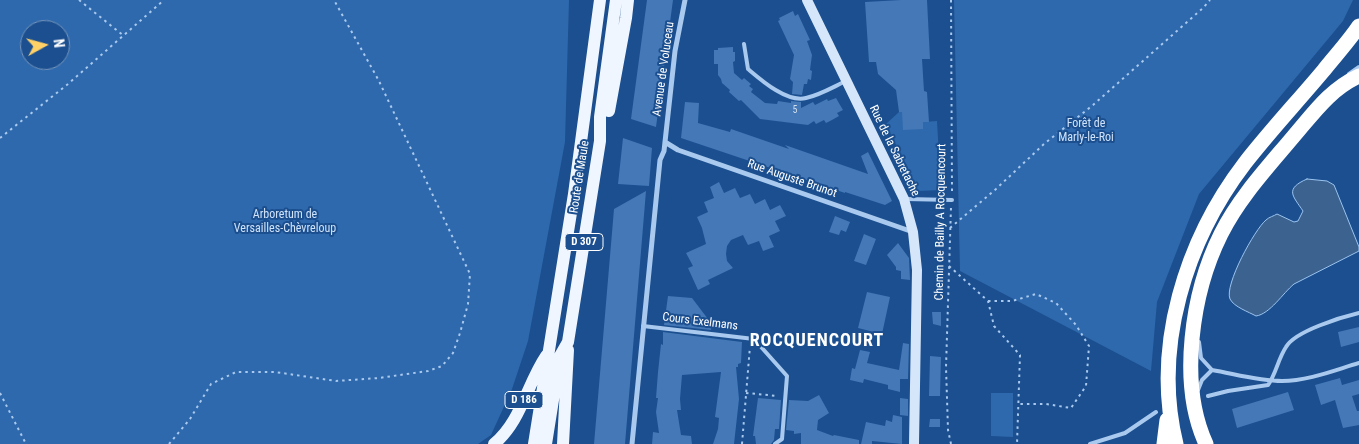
<!DOCTYPE html>
<meta charset="utf-8">
<style>
body{margin:0}
#map{position:relative;width:1359px;height:444px;overflow:hidden;background:#1b4f8f;font-family:"Roboto Condensed",sans-serif}
canvas{display:block}
.north{position:absolute;left:20px;top:20px;width:50px;height:50px;box-sizing:border-box;background:#1b4f8f;border:1px solid #7695bc;border-radius:50%;rotate:83deg;font-size:14px;font-weight:700;line-height:20px;text-align:center;color:#fff}
.north::after{content:'';display:block;margin:auto;width:18px;height:22px;background:#ffd166;clip-path:polygon(50% 0,100% 100%,50% 72%,0 100%)}
</style>
<div id="map">
<canvas width="1359" height="444"></canvas>
<div class="north">N</div>
</div>
<script>
const c = document.querySelector('canvas').getContext('2d');
c.lineJoin = 'round';
function fill(path, color) { c.fillStyle = color; c.fill(path, 'evenodd'); }
function strokePath(path, color, width, dash) { c.strokeStyle = color; c.lineWidth = width; c.lineCap = dash ? 'butt' : 'round'; c.setLineDash(dash || []); c.stroke(path); }
function label(font, color, halo, rows, align = 'center') {
  c.font = font + ' "Roboto Condensed",sans-serif'; c.lineWidth = 4; c.setLineDash([]); c.textBaseline = 'middle'; c.strokeStyle = halo; c.fillStyle = color; for (const [text, x, y, turn = 0] of rows) {
    c.save(); c.translate(x, y); c.rotate((+turn || 0) * Math.PI / 180); c.textAlign = isNaN(turn) ? turn : align; if (halo) c.strokeText(text, 0, 0); c.fillText(text, 0, 0); c.restore();
  }
}
fill(new Path2D(`
 M 0,0 L 569,0 L 565,142 L 528,341 L 512,389 L 491,435 L 478,444 L 0,444 ZM 30,30 L 60,30 L 60,60 L 30,60 Z
 M 954,0 L 1353,0 L 1343,21 L 1199,194 L 1157,302 L 1151,371 L 960,271 Z
 M 899,112 L 902,112 L 923,129 L 923,122 L 937,121 L 941,190 L 918,191 L 886,124 Z
 M 991,393 L 1013,393 L 1013,437 L 991,436 Z`), '#2e69ad');
const water = new Path2D(`
 M 1307,179 L 1327,181 L 1334,185 L 1359,247 L 1359,251 L 1294,284 C 1283,293 1270,314 1256,316 C 1249,312 1234,307 1230,299 C 1224,285 1255,229 1266,220 C 1269,217 1274,216 1277,214 L 1294,222 L 1298,221 L 1303,211 C 1293,196 1284,189 1307,179 Z`);
fill(water, '#3c6290');
strokePath(water, '#9cc4f0', 1);
fill(new Path2D(`
 M 647,0 L 673,0 L 656,127 L 631,119 Z
 M 901,0 L 927,0 L 930,59 L 922,59 L 924,91 L 927,92 L 929,122 L 923,122 L 923,129 L 903,130 L 902,112 L 899,112 L 896,90 L 878,74 L 876,62 L 869,62 L 865,2 Z
 M 793,11 L 795,16 L 798,14 L 810,40 L 807,41 L 812,55 L 810,70 L 812,71 L 811,80 L 808,79 L 807,84 L 804,84 L 802,95 L 792,94 L 793,82 L 790,79 L 794,55 L 778,21 L 780,20 L 779,18 Z
 M 733,47 L 733,52 L 735,52 L 735,61 L 733,62 L 734,73 L 742,80 L 744,78 L 751,84 L 749,86 L 753,89 L 751,92 L 765,103 L 777,104 L 778,101 L 791,103 L 791,101 L 801,102 L 801,108 L 813,102 L 815,105 L 827,99 L 828,101 L 836,98 L 843,110 L 837,113 L 839,116 L 832,120 L 826,123 L 824,120 L 816,124 L 814,121 L 808,125 L 760,119 L 741,100 L 739,101 L 729,92 L 730,90 L 722,83 L 721,79 L 718,75 L 718,64 L 714,64 L 714,50 L 718,50 L 718,48 Z
 M 685,102 L 699,103 L 698,123 L 730,132 L 731,129 L 789,149 L 785,145 L 868,174 L 861,156 L 868,152 L 892,201 L 885,205 L 845,192 L 845,193 L 681,138 Z
 M 623,138 L 652,148 L 649,186 L 618,184 Z
 M 719,182 L 724,193 L 735,188 L 740,198 L 750,194 L 755,204 L 765,199 L 770,210 L 780,205 L 786,216 L 775,221 L 780,231 L 769,236 L 774,247 L 763,251 L 759,241 L 748,245 L 743,235 L 731,240 L 727,246 L 726,254 L 727,261 L 733,268 L 708,280 L 710,284 L 698,290 L 688,268 L 693,266 L 686,253 L 706,244 L 702,228 L 697,217 L 708,212 L 704,202 L 714,198 L 710,187 Z
 M 646,191 L 625,444 L 594,444 L 614,209 Z
 M 835,216 L 850,222 L 846,232 L 841,230 L 839,235 L 829,232 Z
 M 864,234 L 876,239 L 866,265 L 854,261 Z
 M 898,243 L 909,258 L 910,280 L 901,279 L 901,271 L 896,270 L 896,267 L 887,255 Z
 M 867,292 L 890,297 L 882,334 L 858,328 Z
 M 668,296 L 692,298 L 708,319 L 712,320 L 711,330 L 664,325 Z
 M 932,312 L 941,312 L 941,326 L 933,324 Z
 M 1359,327 L 1359,342 L 1341,347 L 1338,332 Z
 M 663,332 L 742,342 L 741,363 L 738,364 L 738,367 L 736,367 L 739,399 L 734,444 L 713,444 L 718,429 L 719,418 L 715,417 L 721,372 L 682,375 L 680,399 L 681,410 L 677,410 L 681,435 L 691,436 L 692,444 L 652,444 L 653,432 L 659,433 L 656,412 L 658,398 L 656,398 L 658,372 L 661,344 L 663,345 Z
 M 903,343 L 909,344 L 908,379 L 900,379 L 900,392 L 888,389 L 888,385 L 864,379 L 863,383 L 850,380 L 852,368 L 855,369 L 860,350 L 870,352 L 867,363 L 899,370 Z
 M 930,356 L 941,357 L 940,396 L 929,396 Z
 M 1340,378 L 1342,385 L 1359,380 L 1359,394 L 1352,396 L 1357,411 L 1359,411 L 1359,425 L 1343,428 L 1335,400 L 1321,405 L 1315,385 Z
 M 1288,392 L 1294,410 L 1237,428 L 1232,409 Z
 M 819,395 L 829,413 L 818,420 L 817,430 L 833,436 L 834,435 L 859,440 L 859,444 L 801,444 L 801,433 L 794,434 L 794,431 L 786,430 L 789,400 L 808,401 Z
 M 758,398 L 781,400 L 779,429 L 775,429 L 774,440 L 771,444 L 756,444 L 755,436 L 753,436 Z
 M 900,398 L 908,399 L 908,416 L 900,415 Z
 M 893,415 L 902,417 L 902,444 L 872,441 L 872,444 L 861,444 L 866,422 L 885,426 L 886,420 L 892,422 Z
 M 930,419 L 940,419 L 940,427 L 929,427 Z`), '#4478b7');
strokePath(new Path2D(`
 M 79,0 L 124,36
 M 951,0 L 952,192
 M 0,138 L 68,84 L 164,0
 M 950,228 L 996,189 L 1044,144 L 1093,105 L 1203,8 L 1210,0
 M 949,266 L 988,301 L 994,326 L 1020,355 L 1017,444
 M 988,301 L 1012,301 L 1036,294 L 1056,303 L 1076,325 L 1089,346 L 1086,386 L 1071,408 L 1046,404 L 1018,404
 M 0,393 L 26,444
 M 746,393 L 778,396
 M 169,444 L 190,419 L 211,384 L 236,372 L 275,372 L 336,381 L 379,378 L 428,371 L 442,366 L 453,353 L 460,333 L 468,304 L 470,274 L 379,81 L 334,0
 M 742,444 L 750,346
 M 951,444 L 948,430 L 946,367 L 951,207`), '#a9c9ee', 2, [2.5, 4]);
strokePath(new Path2D(`
 M 744,44 L 748,69 C 761,80 787,103 806,98 C 820,95 833,87 846,81
 M 1349,74 L 1359,67
 M 906,199 L 952,200
 M 643,326 L 754,339 L 787,376 L 782,439 L 775,444
 M 1212,370 C 1235,374 1259,381 1282,381 C 1308,381 1335,370 1359,363
 M 1198,390 L 1202,380 L 1212,370 L 1201,358 L 1199,342
 M 1208,396 L 1228,391 L 1268,385 C 1276,374 1278,359 1286,347 C 1295,331 1342,317 1359,313
 M 1090,444 L 1125,433 L 1156,412`), '#a9c9ee', 4);
strokePath(new Path2D(`
 M 665,142 L 678,150 L 913,232
 M 632,444 L 660,160 L 664,151 L 675,51 L 685,0`), '#a9c9ee', 5);
strokePath(new Path2D(`
 M 807,0 L 904,199 L 913,232 L 917,270 L 914,444`), '#d6e6fa', 10);
strokePath(new Path2D(`
 M 609,111 L 626,18 L 628,0
 M 494,444 C 521,422 527,384 546,356
 M 534,444 L 574,194 L 600,0
 M 546,444 L 560,356 L 568,342 L 600,141 L 600,117 L 616,0
 M 563,444 L 568,350`), '#f0f6ff', 12);
strokePath(new Path2D(`
 M 1164,444 L 1167,420
 M 1176,444 C 1152,347 1186,240 1245,163 C 1270,131 1298,101 1324,70 C 1336,55 1349,41 1359,26
 M 1206,444 C 1178,383 1192,292 1221,234 C 1239,198 1267,168 1293,137 C 1313,114 1330,89 1359,76`), '#fff', 15);
label('10px', '#d0dded', null, [
 ["5",795,110]
]);
for (const [x, y, w] of [
 [584,242,38],
 [524,400,38]
]) { const box = new Path2D(); box.roundRect(x - w / 2, y - 8.5, w, 17, 4); c.fillStyle = '#1b4f8f'; c.fill(box); strokePath(box, '#fff', 1); }
label('bold 11px', '#fff', null, [
 ["D 307",584,242],
 ["D 186",524,400]
]);
label('12px', '#fff', '#1b4f8f', [
 ["Avenue de Voluceau",664,69,-82],
 ["Rue de la Sabretache",894,151,64],
 ["Route de Maule",580,177,-81],
 ["Rue Auguste Brunot",792,179,19],
 ["Chemin de Bailly A Rocquencourt",941,222,-89],
 ["Cours Exelmans",700,322,7]
]);
label('12px', '#cfe3fa', '#1b4f8f', [
 ["Forêt de",1086,124],
 ["Marly-le-Roi",1086,138],
 ["Arboretum de",285,215],
 ["Versailles-Chèvreloup",285,229]
]);
c.letterSpacing = '1px';
label('bold 18px', '#fff', '#1b4f8f', [
 ["ROCQUENCOURT",817,341]
]);
c.letterSpacing = '0px';
</script>
